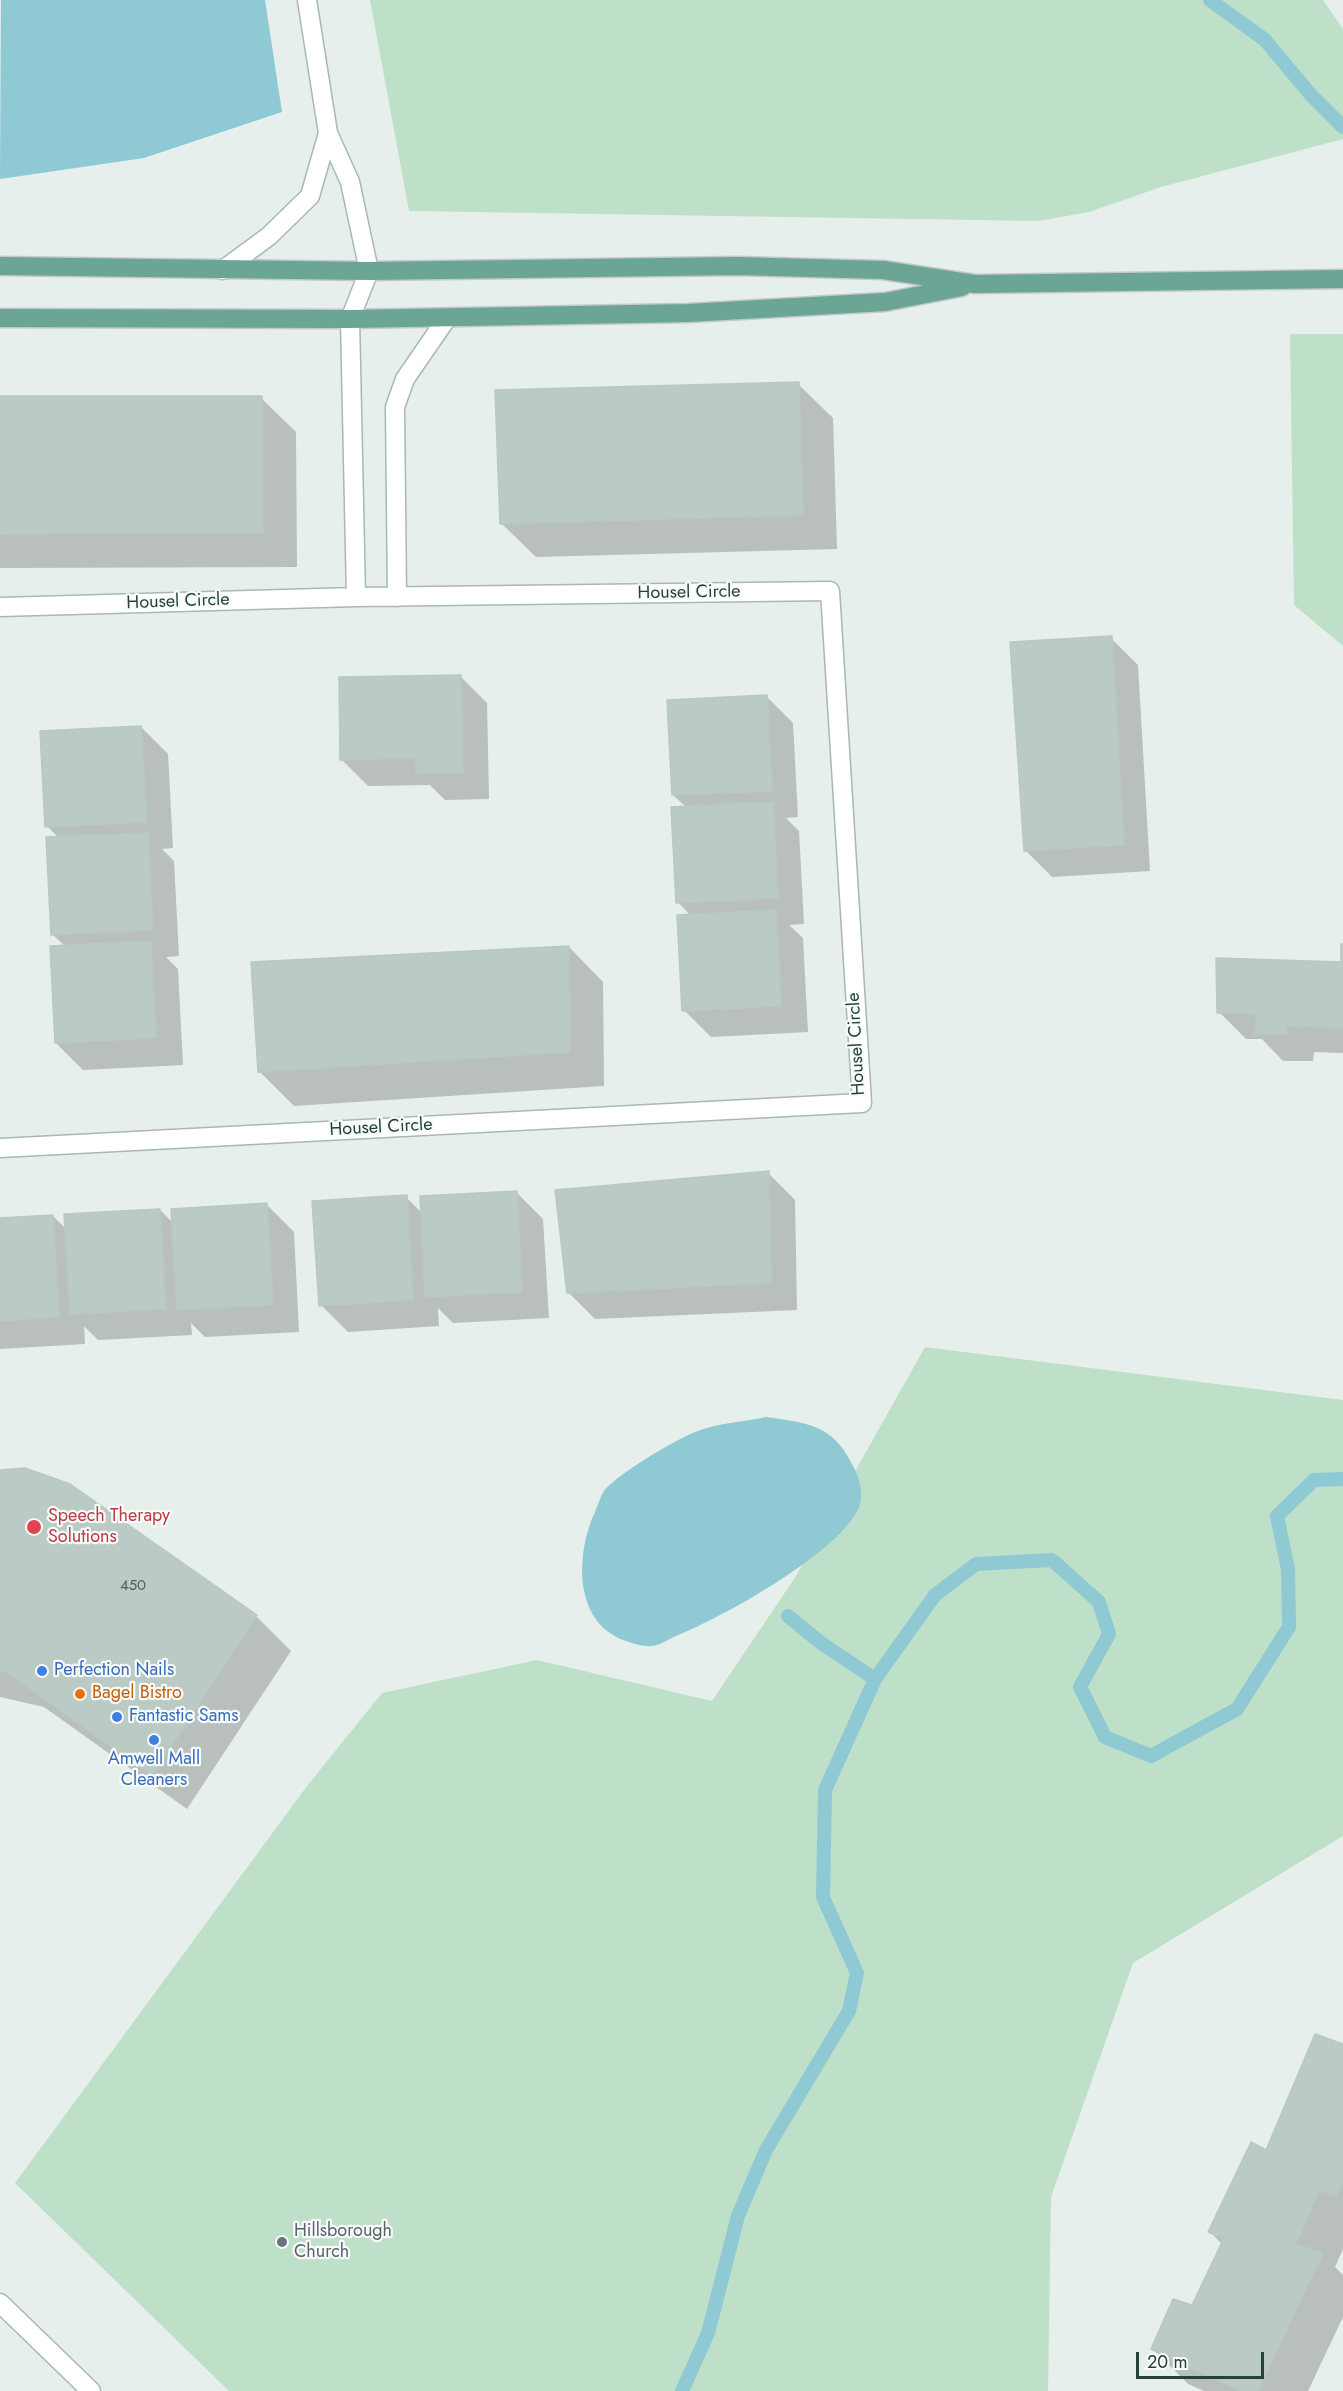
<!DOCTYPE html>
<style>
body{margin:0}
#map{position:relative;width:1343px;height:2391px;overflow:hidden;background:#e6efeb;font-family:Jost,sans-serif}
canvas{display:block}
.scale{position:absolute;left:1136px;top:2352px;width:128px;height:27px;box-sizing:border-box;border:3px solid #24423a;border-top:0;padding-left:8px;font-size:18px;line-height:21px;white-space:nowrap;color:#24423a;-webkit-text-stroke:4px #f7fbf9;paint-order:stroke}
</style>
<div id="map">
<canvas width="1343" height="2391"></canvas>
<div class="scale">20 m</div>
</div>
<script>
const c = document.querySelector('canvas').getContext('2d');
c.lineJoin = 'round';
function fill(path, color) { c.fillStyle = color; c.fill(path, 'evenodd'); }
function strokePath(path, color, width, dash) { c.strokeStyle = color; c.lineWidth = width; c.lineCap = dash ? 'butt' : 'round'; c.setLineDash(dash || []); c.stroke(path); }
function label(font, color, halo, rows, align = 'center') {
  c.font = font + ' Jost,sans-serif'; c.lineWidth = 4.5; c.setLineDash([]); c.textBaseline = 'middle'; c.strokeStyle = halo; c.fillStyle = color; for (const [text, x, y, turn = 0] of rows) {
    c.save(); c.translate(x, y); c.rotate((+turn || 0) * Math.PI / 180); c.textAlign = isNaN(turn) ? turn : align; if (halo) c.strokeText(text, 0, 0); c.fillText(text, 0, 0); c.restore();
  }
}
fill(new Path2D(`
 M 370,0 L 1323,0 L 1343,29 L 1343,139 L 1161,187 L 1089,212 L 1039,221 L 409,211 Z
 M 1290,334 L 1343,334 L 1343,646 L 1294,605 Z
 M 925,1347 L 1343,1400 L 1343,1836 L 1133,1963 L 1051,2197 L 1048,2391 L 229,2391 L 15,2183 L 307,1786 L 382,1693 L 537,1660 L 712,1701 L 796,1576 Z`), '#bfe0c8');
fill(new Path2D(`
 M 265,0 L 282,112 L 144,158 L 0,179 L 1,0 Z
 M 766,1417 C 807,1423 832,1424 852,1464 C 859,1476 864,1492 859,1507 C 841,1552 721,1618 676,1636 C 669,1639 659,1646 651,1646 C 644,1647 635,1644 629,1642 C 573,1626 575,1555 595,1512 C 598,1505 600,1497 604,1491 C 617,1474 675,1440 695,1432 C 717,1423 744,1422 766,1417 Z`), '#8ec9d4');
fill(new Path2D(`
 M 798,384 L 833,418 L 837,549 L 536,557 L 501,523 Z
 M 0,398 L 261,398 L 296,432 L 297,567 L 0,568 Z
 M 1111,638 L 1138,665 L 1150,871 L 1052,877 L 1025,850 Z
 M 460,676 L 487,703 L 489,799 L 445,800 L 430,785 L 368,786 L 341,759 Z
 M 766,696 L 793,723 L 798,817 L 786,818 L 799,831 L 804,924 L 789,925 L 803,938 L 808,1032 L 711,1037 L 684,1010 L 691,916 L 678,902 L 687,808 L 673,795 Z
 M 141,727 L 168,754 L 173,848 L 162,849 L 174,861 L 179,956 L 166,957 L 178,969 L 183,1065 L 83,1070 L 56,1043 L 65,946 L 52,934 L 59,838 L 47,826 Z
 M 1343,946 L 1343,1053 L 1314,1052 L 1313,1061 L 1283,1061 L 1262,1039 L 1246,1039 L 1219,1012 L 1342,964 Z
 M 569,947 L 603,982 L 604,1086 L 294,1106 L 260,1072 Z
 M 768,1173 L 795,1200 L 797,1310 L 595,1319 L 568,1292 Z
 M 516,1192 L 543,1219 L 549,1318 L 453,1323 L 438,1308 L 439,1326 L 348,1332 L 321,1305 L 406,1197 L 422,1213 Z
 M 267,1205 L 294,1232 L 299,1332 L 205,1337 L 191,1323 L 192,1335 L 98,1340 L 84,1326 L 85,1344 L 0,1349 L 0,1219 L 53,1216 L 67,1230 L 160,1210 L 174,1224 Z
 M 0,1471 L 256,1616 L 291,1651 L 187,1809 L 44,1707 L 0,1697 Z
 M 1343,2045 L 1343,2249 L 1335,2267 L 1343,2275 L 1343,2317 L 1308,2391 L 1204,2391 L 1188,2384 L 1153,2349 L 1192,2307 L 1223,2245 L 1210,2232 Z`), '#0003');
strokePath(new Path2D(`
 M 1210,0 L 1265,40 L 1311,95 L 1343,127
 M 788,1616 L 821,1643 L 875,1679
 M 682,2391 L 708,2333 L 738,2216 L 766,2150 L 849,2011 L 857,1973 L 823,1897 L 825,1790 L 875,1679 L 935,1595 L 976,1564 L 1052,1560 L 1099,1602 L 1109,1634 L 1080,1687 L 1105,1737 L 1151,1756 L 1237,1709 L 1289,1627 L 1288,1569 L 1277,1516 L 1314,1480 L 1343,1479`), '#8ec9d4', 14);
const building = new Path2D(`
 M 799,382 L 803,515 L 500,524 L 495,390 Z
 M 0,396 L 262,396 L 263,533 L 0,534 Z
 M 1112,636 L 1124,845 L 1024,851 L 1010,642 Z
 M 461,675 L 463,773 L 416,774 L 416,758 L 340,760 L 339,677 Z
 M 767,695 L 772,791 L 672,795 L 667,700 Z
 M 141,726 L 147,822 L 45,827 L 40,731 Z
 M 773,802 L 778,898 L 676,903 L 671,807 Z
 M 148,833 L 153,930 L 51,935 L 46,837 Z
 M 776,910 L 781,1006 L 682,1011 L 677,915 Z
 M 151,941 L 156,1038 L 55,1043 L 50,946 Z
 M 1341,944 L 1343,944 L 1343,1028 L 1287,1026 L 1286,1034 L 1254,1034 L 1257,1014 L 1217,1013 L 1216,958 L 1341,962 Z
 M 569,946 L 570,1052 L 258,1072 L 251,962 Z
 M 769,1171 L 771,1283 L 567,1293 L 555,1190 Z
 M 517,1191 L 522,1292 L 425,1297 L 420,1196 Z
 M 407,1195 L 413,1300 L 319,1306 L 312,1201 Z
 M 267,1203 L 273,1305 L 177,1310 L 171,1209 Z
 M 160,1209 L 166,1309 L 70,1314 L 64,1214 Z
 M 53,1215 L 59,1317 L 0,1321 L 0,1218 Z
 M 25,1468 L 70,1484 L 257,1615 L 152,1776 L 8,1673 L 0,1670 L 0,1470 Z
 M 1315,2034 L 1343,2044 L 1343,2182 L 1336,2196 L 1319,2191 L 1296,2244 L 1323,2253 L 1258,2391 L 1241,2391 L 1151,2349 L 1173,2299 L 1192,2305 L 1224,2238 L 1208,2232 L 1251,2142 L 1266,2150 Z`);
fill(building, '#bbcac4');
strokePath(building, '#b8c9c2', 1.5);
const lane = new Path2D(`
 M 307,0 L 328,133 L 350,182 L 369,271 L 350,319 L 356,597
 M 223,270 L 269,236 L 310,196 L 328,133
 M 397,597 L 395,407 L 405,379 L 447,318
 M 0,607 L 356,597 L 830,591 L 862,1103 L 0,1148`);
const secondary = new Path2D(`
 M 0,2303 L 91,2391`);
const primary = new Path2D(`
 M 0,266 L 369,271 L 737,266 L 883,270 L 975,284 L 1343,279
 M 0,318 L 350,319 L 688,313 L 885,302 L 962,287`);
strokePath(lane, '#a8b8b2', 21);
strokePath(secondary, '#a4bbb3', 21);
strokePath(primary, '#c2cac8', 21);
strokePath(lane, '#fff', 18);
strokePath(secondary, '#fff', 18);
strokePath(primary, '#6aa596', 18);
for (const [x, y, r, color] of [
 [34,1527,8,"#e0444e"],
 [42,1671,6,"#3f7fe0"],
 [80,1694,6,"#e8710a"],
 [117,1717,6,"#3f7fe0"],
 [154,1740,6,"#3f7fe0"],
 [282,2242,6,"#6b7280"]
]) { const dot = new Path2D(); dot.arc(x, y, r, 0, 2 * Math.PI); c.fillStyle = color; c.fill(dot); strokePath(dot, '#f7fbf9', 2); }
label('15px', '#4a645c', null, [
 ["450",133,1586]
]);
label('18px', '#24423a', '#f7fbf9', [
 ["Housel Circle",689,593,-1],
 ["Housel Circle",178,602,-2],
 ["Housel Circle",857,1044,-93],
 ["Housel Circle",381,1128,-3]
]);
label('18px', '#be3a42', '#f7fbf9', [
 ["Speech Therapy",48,1517],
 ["Solutions",48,1538]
], 'left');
label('18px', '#366cbe', '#f7fbf9', [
 ["Perfection Nails",54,1671],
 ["Fantastic Sams",129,1717],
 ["Amwell Mall",154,1760,"center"],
 ["Cleaners",154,1781,"center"]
], 'left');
label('18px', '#c56008', '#f7fbf9', [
 ["Bagel Bistro",92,1694]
], 'left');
label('18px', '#5b616d', '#f7fbf9', [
 ["Hillsborough",294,2232],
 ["Church",294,2253]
], 'left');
</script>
